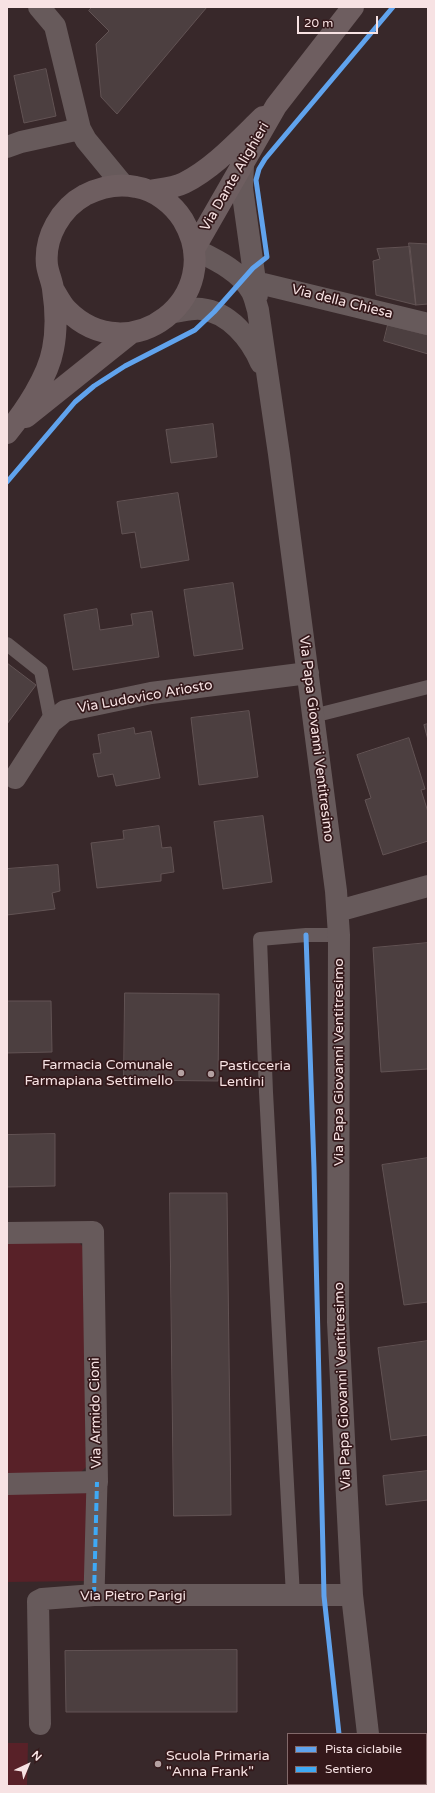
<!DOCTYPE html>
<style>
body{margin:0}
#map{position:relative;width:435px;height:1793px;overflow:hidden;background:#38282a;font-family:"Varela Round",sans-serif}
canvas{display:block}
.frame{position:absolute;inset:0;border:8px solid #f7e2e3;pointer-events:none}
.legend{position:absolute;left:287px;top:1733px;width:140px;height:52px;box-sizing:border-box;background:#34181a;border:1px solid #82696a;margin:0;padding:5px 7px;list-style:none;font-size:12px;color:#f7e2e3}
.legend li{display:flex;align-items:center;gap:8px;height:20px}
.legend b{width:20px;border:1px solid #82696a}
.north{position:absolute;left:8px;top:1745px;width:40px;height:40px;-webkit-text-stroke:3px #34181a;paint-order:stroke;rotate:44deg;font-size:11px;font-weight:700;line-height:16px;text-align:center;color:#f7e2e3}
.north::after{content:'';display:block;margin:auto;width:14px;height:18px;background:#f7e2e3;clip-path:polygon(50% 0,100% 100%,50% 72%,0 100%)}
.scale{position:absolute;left:297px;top:16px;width:81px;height:18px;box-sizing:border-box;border:2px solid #f7e2e3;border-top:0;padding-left:5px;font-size:12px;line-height:14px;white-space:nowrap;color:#f7e2e3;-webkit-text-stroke:3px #34181a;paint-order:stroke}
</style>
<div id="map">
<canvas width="435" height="1793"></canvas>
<div class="frame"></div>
<ul class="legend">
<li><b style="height:5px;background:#60a3ed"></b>Pista ciclabile</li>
<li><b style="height:5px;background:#3fa9f5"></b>Sentiero</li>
</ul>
<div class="north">N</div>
<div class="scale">20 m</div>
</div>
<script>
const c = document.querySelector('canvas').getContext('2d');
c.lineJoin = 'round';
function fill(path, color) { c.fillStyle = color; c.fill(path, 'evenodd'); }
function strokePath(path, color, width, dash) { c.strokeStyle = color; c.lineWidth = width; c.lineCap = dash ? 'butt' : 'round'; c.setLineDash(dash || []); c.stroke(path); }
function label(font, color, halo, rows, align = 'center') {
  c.font = font + ' "Varela Round",sans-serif'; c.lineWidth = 3.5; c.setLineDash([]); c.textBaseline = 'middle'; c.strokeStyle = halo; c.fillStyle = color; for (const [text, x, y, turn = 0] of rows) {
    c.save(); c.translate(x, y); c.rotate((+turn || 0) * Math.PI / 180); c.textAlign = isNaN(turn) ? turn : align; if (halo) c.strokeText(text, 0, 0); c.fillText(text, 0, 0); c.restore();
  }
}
fill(new Path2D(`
 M 76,1239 L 83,1247 L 86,1467 L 80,1473 L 7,1475 L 7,1241 Z
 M 87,1493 L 88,1581 L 7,1582 L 7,1494 Z
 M 7,1743 L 28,1743 L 27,1786 L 7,1786 Z`), '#582128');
const building = new Path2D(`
 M 92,7 L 207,7 L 117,114 L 101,97 L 96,44 L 109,31 L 89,11 Z
 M 46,69 L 56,116 L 24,123 L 14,76 Z
 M 409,243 L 428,244 L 428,304 L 416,305 Z
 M 410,247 L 416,305 L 376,295 L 373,261 L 380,259 L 377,249 Z
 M 388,325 L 428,335 L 428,354 L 384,341 Z
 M 213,424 L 217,457 L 171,463 L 166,430 Z
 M 178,493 L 189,560 L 141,568 L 135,532 L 122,534 L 117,502 Z
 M 233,583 L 243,649 L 194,656 L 184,590 Z
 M 97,609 L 100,630 L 133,625 L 131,614 L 152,611 L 159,657 L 73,670 L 64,615 Z
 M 7,663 L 36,685 L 7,724 Z
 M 249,711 L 258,777 L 199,785 L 191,718 Z
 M 428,724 L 428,740 L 424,725 Z
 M 134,728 L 135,734 L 151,731 L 160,778 L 116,786 L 113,774 L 98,777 L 93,754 L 101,753 L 98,735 Z
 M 409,738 L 425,789 L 421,790 L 428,812 L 428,841 L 383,855 L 365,800 L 371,798 L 357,755 Z
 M 263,816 L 272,882 L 223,889 L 214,822 Z
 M 159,826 L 162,848 L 171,847 L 174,872 L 161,874 L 161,881 L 97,888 L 91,843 L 124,839 L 123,831 Z
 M 58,865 L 60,891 L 52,893 L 55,909 L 7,915 L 7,869 Z
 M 428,943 L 428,1069 L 381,1072 L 373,948 Z
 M 125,993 L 219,994 L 218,1081 L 124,1080 Z
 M 7,1001 L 51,1001 L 52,1052 L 7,1053 Z
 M 55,1134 L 55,1186 L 7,1187 L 7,1135 Z
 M 428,1158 L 428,1302 L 404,1305 L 382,1165 Z
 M 170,1193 L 227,1193 L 231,1515 L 174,1516 Z
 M 428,1341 L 428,1435 L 391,1440 L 378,1348 Z
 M 428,1471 L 428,1500 L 386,1505 L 383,1476 Z
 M 237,1650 L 237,1712 L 66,1712 L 65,1651 Z`);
fill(building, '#4c3f40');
strokePath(building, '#625354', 1);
strokePath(new Path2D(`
 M 7,644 L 41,671 L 51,722
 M 313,716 L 428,687
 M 293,1596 L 266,1092 L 260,939 L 306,935 L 339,935`), '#675a5b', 14);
strokePath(new Path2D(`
 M 94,1595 L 97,1482`), '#675a5b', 21);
strokePath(new Path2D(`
 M 39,7 L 55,26 L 80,129 L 86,140 L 123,185
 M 7,147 L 21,142 L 80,129
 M 243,166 L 242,188 L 257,295
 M 194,249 C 214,259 241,271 252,292 C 255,298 256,304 258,310 L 279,454 L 336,891 L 339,935 L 338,1322 L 352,1595 L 368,1734
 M 255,282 L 428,324
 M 173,312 C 182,311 192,308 201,309 C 229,312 251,339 261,363
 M 15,778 L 51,722 L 65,711 L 151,693 L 308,673
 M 338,911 L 428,886
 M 7,1233 L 93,1232 L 97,1482 L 7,1484
 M 40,1724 L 38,1601 L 42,1599 L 94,1595 L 352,1595
 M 374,1784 L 375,1786`), '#675a5b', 22);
strokePath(new Path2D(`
 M 150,191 C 161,189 174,188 184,183 C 214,168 239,140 263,117
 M 194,249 L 276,106 L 353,7
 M 26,417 L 131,333
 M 7,433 C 25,411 48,377 53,349 C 57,329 56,309 53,289 C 52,281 48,273 47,265 C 44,237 61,208 85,195 C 101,187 118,183 136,187 C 155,190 173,204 183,220 C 229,297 129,373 67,310 C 61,304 57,295 53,289`), '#6e5e60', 22);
strokePath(new Path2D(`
 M 94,1595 L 97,1482`), '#3fa9f5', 4, [8, 4]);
strokePath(new Path2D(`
 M 7,482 L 75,402 L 94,386 L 125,366 L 195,330 L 214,312 L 253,268 L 267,257 L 256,180 L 259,169 L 265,159 L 393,7
 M 306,935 L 314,1168 L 324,1596 L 339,1734`), '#60a3ed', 5);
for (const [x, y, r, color] of [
 [181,1073,4,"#b4a1a2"],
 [211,1074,4,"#b4a1a2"],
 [158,1764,4,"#b4a1a2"]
]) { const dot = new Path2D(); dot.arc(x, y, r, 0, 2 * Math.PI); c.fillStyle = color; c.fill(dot); strokePath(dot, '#34181a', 1.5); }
label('14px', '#f7e2e3', '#34181a', [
 ["Via Dante Alighieri",235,177,-60],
 ["Via della Chiesa",342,302,14],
 ["Via Ludovico Ariosto",145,697,-10],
 ["Via Papa Giovanni Ventitresimo",316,739,83],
 ["Via Papa Giovanni Ventitresimo",339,1062,-90],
 ["Via Papa Giovanni Ventitresimo",343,1386,-92],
 ["Via Armido Cioni",96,1413,-91],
 ["Via Pietro Parigi",133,1596]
]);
label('14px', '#f7e2e3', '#34181a', [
 ["Farmacia Comunale",173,1065,"right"],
 ["Farmapiana Settimello",173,1081,"right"],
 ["Pasticceria",219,1066],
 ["Lentini",219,1082],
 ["Scuola Primaria",166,1756],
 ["\"Anna Frank\"",166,1772]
], 'left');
</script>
